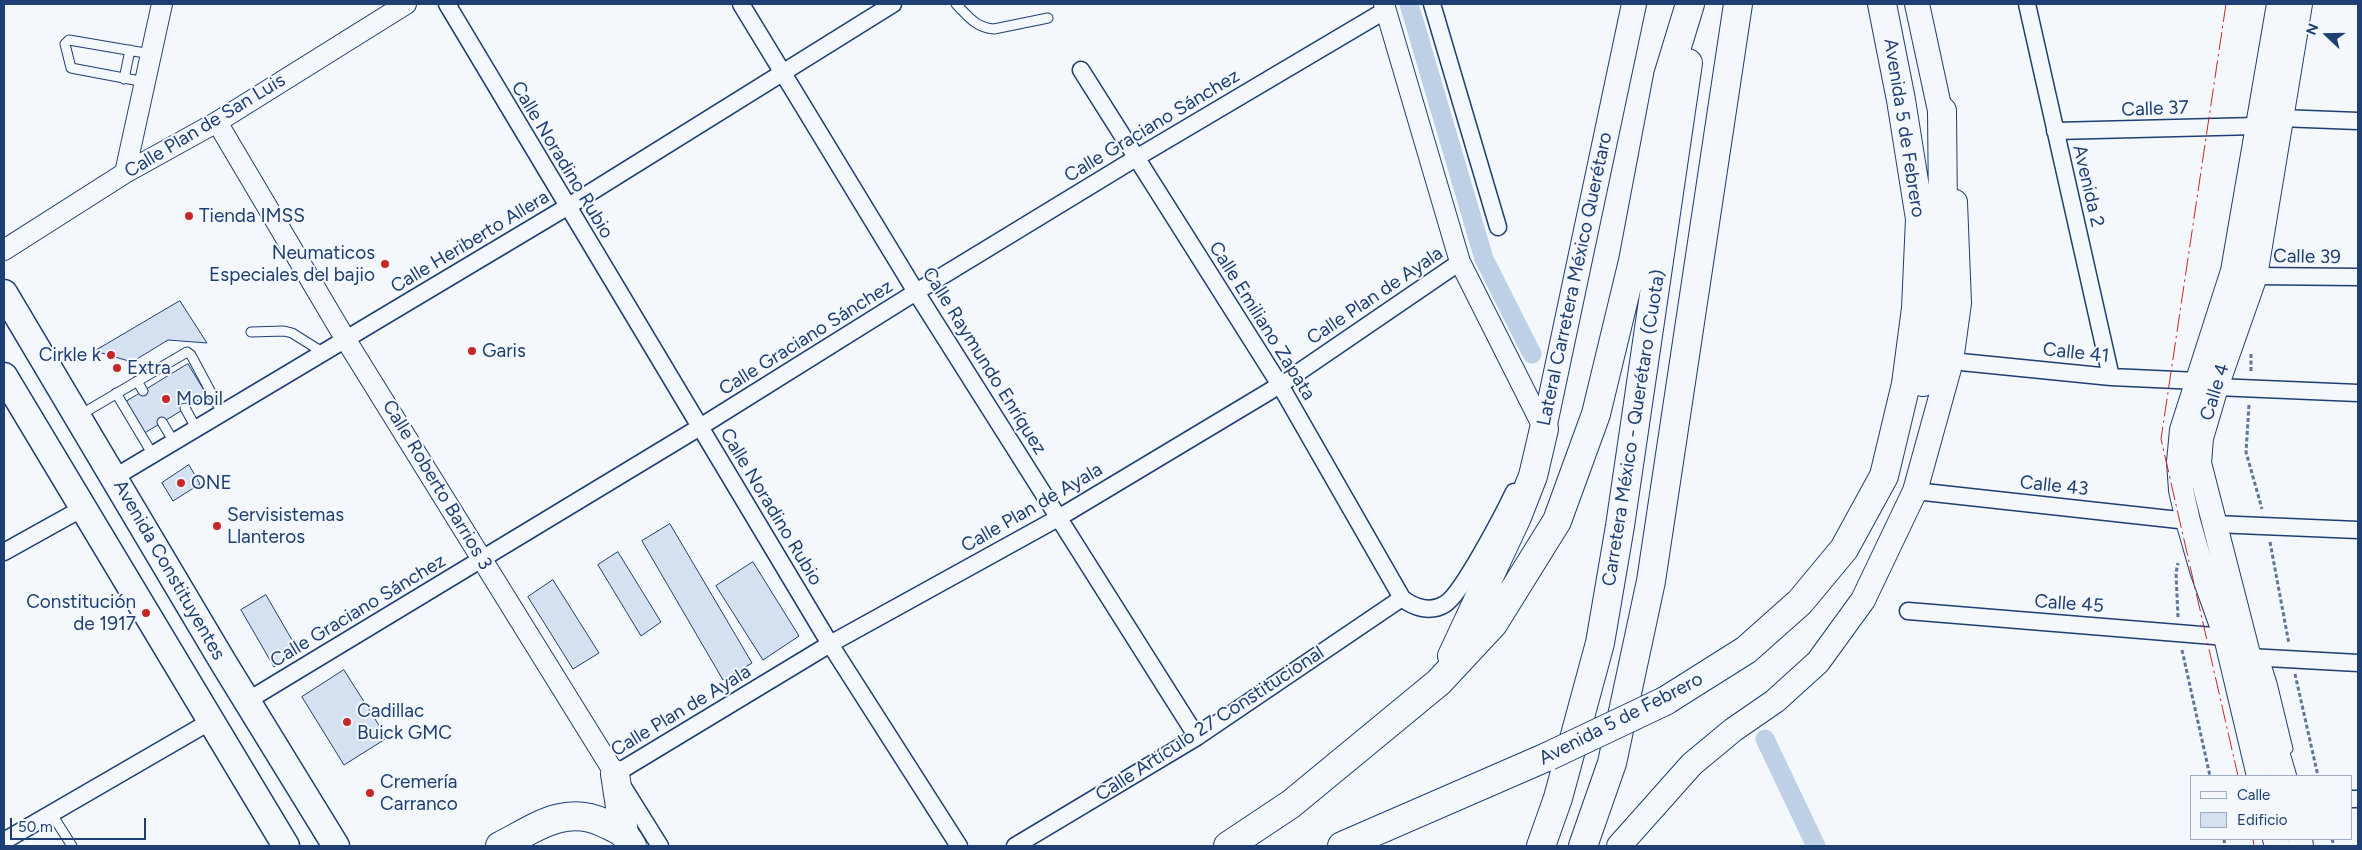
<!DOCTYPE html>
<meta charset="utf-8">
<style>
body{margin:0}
#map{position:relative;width:2362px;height:850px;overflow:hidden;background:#f4f7fb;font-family:Figtree,sans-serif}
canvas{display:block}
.frame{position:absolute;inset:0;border:5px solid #1d3f73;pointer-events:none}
.legend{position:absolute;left:2190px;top:775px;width:162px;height:65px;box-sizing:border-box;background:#f4f7fb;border:1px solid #9eadc5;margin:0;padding:6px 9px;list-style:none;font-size:15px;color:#1d3f73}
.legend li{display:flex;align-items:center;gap:10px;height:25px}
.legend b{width:25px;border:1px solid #9eadc5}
.north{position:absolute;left:2302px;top:10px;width:50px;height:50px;-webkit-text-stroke:4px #f4f7fb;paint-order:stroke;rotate:291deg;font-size:14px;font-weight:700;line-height:20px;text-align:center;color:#1d3f73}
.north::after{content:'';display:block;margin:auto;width:18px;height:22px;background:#1d3f73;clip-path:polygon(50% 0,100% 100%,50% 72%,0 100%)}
.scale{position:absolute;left:10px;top:818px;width:136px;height:22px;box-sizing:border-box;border:2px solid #1d3f73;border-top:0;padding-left:6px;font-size:15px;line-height:18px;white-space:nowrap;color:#1d3f73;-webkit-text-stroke:4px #f4f7fb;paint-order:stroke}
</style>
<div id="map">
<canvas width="2362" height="850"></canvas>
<div class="frame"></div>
<ul class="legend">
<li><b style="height:6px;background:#f4f7fb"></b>Calle</li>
<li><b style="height:14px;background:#d5e0f0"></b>Edificio</li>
</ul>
<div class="north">N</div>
<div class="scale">50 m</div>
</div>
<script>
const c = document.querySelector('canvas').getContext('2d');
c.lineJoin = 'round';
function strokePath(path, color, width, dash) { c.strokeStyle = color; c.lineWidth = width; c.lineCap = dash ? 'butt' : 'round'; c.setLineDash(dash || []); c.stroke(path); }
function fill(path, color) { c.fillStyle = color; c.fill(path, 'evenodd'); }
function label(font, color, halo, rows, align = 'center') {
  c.font = font + ' Figtree,sans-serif'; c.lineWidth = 4; c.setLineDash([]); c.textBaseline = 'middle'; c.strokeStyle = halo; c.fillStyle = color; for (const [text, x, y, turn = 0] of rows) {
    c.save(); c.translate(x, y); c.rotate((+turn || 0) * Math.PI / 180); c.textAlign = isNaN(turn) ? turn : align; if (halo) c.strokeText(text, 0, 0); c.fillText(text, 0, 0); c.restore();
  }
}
strokePath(new Path2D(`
 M 1409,4 L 1484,259 L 1532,354
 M 1765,739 L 1816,846`), '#bed0e5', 19);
const building = new Path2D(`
 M 180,301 L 207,343 L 168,340 L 132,362 L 95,351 Z
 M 188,364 L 207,395 L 143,434 L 124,403 Z
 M 189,465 L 200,484 L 173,501 L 162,483 Z
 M 670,524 L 752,663 L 723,680 L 642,541 Z
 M 618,552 L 661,622 L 641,636 L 598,565 Z
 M 753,562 L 799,636 L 763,660 L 716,586 Z
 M 553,580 L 599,653 L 573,669 L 528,597 Z
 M 266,595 L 299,652 L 274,667 L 241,610 Z
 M 344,670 L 387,738 L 344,765 L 302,697 Z`);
fill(building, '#d5e0f0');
strokePath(building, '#1d3f73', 1);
const service = new Path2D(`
 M 956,4 C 968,16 976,28 994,29 L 1048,18
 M 124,79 L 130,50
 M 145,82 L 71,68 L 65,44 L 69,40 L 151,54
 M 251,332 L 284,331 L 292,333 L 324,353
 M 137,381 L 143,391
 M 116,393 L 153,455
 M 185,408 L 196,428
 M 80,415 L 187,352 L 191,355 L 222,413
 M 162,422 L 174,442
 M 2264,658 L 2272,683 L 2288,749
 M 51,813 L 72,846`);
const minor = new Path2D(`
 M 447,4 L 830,644 L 959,846
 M 741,4 L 916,292 L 1197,737
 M 1432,4 L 1498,227
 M 2027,4 L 2111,377
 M 1081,70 L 1280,385 L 1402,598 C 1414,608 1431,613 1445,604 C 1462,594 1504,513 1514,492
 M 2280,118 L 2358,121
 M 2055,131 L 2256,126
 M 2255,276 L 2358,277
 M 1951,361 L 2111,377 L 2198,381
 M 2216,387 L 2358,393
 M 115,477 L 567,207 L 893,4
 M 1915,491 L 2188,521
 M 2214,524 L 2358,530
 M 4,552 L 83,508
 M 1908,611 L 2226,637
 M 2249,657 L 2358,663
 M 247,701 L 700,427 L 916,292 L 1136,158 L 1386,10
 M 2351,799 L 2358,799
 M 4,841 L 211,721
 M 660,846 L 615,774 L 830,644 L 1060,517 L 1280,385 L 1460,262
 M 1015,846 L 1197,737 L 1402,598`);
const tertiary = new Path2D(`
 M 1384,4 L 1460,262 L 1544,429
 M 217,122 L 346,340 L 615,774
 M 125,173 L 162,4
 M 4,250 L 125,173 L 217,122 L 406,4`);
const secondary = new Path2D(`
 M 1917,4 L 1944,129
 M 1544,429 L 1634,4
 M 2259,776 L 2226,637 L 2202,570 L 2188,521 L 2181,490 L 2179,462 L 2182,430 L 2233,271 L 2279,4
 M 2284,776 L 2248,654 L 2199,463 L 2201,438 L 2216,387 L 2255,276 L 2300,4
 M 2275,839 L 2277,846
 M 2300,839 L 2301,846
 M 1619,846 L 1692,764 L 1733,730 L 1775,701 L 1818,662 L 1863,600 L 1915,491 L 1951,361 L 1959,303 L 1955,202`);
const primary = new Path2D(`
 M 4,293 L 223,662 L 336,846
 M 4,376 L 286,846`);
const trunk = new Path2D(`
 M 1923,382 L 1939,303 L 1943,212 L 1942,111
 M 1452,656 L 1517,517 L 1533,476 L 1544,429
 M 1665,701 L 1746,650 L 1800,602 L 1844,549 L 1884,476 L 1906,384 L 1916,308 L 1920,219 L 1901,100 L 1882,4
 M 615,774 L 624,833
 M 500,846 C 534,829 564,804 604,823 C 620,831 623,830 632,846
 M 1228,846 L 1291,804 L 1439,682 L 1493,624 L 1557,521 L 1596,414 L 1633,261 L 1668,76 L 1690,4
 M 1342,846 L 1549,756
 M 1541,846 L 1558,798 L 1600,643 L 1620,526 L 1688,63
 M 1583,846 L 1612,763 L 1651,581 L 1738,4`);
strokePath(service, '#1d3f73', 11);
strokePath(minor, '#1d3f73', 19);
strokePath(tertiary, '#1d3f73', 22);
strokePath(secondary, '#1d3f73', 26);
strokePath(primary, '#1d3f73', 29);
strokePath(trunk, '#1d3f73', 30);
strokePath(new Path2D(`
 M 2251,371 L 2251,353
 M 2249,405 L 2246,452 L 2262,509
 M 2270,542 L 2289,644
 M 2178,617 L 2176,573 L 2178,563
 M 2182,650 L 2210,776
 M 2295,674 L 2318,776
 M 2224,839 L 2225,846
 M 2332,839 L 2334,846`), '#5e769c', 3, [4, 2.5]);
strokePath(service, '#f4f7fb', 9);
strokePath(minor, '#f4f7fb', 16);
strokePath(tertiary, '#f4f7fb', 20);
strokePath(secondary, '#f4f7fb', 24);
strokePath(primary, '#f4f7fb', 26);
strokePath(trunk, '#f4f7fb', 28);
const trunkBridge = new Path2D(`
 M 1549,756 L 1665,701`);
strokePath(trunkBridge, '#1d3f73', 30, []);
strokePath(trunkBridge, '#f4f7fb', 28);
strokePath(new Path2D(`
 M 2226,4 L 2161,439 L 2238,776
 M 2253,839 L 2254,846`), '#c62828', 1, [18, 4, 2.5, 4]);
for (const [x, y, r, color] of [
 [189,216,5,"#c62828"],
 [385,264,5,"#c62828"],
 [472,351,5,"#c62828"],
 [111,355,5,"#c62828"],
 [117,368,5,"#c62828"],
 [166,399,5,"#c62828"],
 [181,483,5,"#c62828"],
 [217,526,5,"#c62828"],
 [146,613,5,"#c62828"],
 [347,722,5,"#c62828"],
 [370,793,5,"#c62828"]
]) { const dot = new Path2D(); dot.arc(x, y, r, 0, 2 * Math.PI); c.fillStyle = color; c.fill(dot); strokePath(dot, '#f4f7fb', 2); }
label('19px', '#1d3f73', '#f4f7fb', [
 ["Calle 37",2155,109,-2],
 ["Calle Plan de San Luis",205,126,-31],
 ["Calle Graciano Sánchez",1152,126,-31],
 ["Avenida 5 de Febrero",1904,128,81],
 ["Calle Noradino Rubio",562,160,59],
 ["Avenida 2",2088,186,77],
 ["Calle Heriberto Allera",470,242,-31],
 ["Calle 39",2307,257,1],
 ["Lateral Carretera México Querétaro",1575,279,-78],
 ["Calle Plan de Ayala",1375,296,-34],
 ["Calle Emiliano Zapata",1262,321,58],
 ["Calle Graciano Sánchez",806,338,-32],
 ["Calle 41",2076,353,6],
 ["Calle Raymundo Enríquez",984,361,58],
 ["Calle 4",2215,392,-73],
 ["Carretera México - Querétaro (Cuota)",1634,428,-81],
 ["Calle Roberto Barrios 3",437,485,59],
 ["Calle 43",2054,486,6],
 ["Calle Noradino Rubio",771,507,59],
 ["Calle Plan de Ayala",1032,508,-30],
 ["Avenida Constituyentes",169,570,60],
 ["Calle 45",2069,604,4],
 ["Calle Graciano Sánchez",358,611,-31],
 ["Calle Plan de Ayala",681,711,-31],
 ["Avenida 5 de Febrero",1621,719,-27],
 ["Calle Artículo 27 Constitucional",1210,724,-33]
]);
label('19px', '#1d3f73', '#f4f7fb', [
 ["Tienda IMSS",199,216],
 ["Neumaticos",375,253,"right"],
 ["Especiales del bajio",375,275,"right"],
 ["Garis",482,351],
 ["Cirkle k",101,355,"right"],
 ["Extra",127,368],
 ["Mobil",176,399],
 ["ONE",191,483],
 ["Servisistemas",227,515],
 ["Llanteros",227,537],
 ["Constitución",136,602,"right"],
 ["de 1917",136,624,"right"],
 ["Cadillac",357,711],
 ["Buick GMC",357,733],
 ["Cremería",380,782],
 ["Carranco",380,804]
], 'left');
</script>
